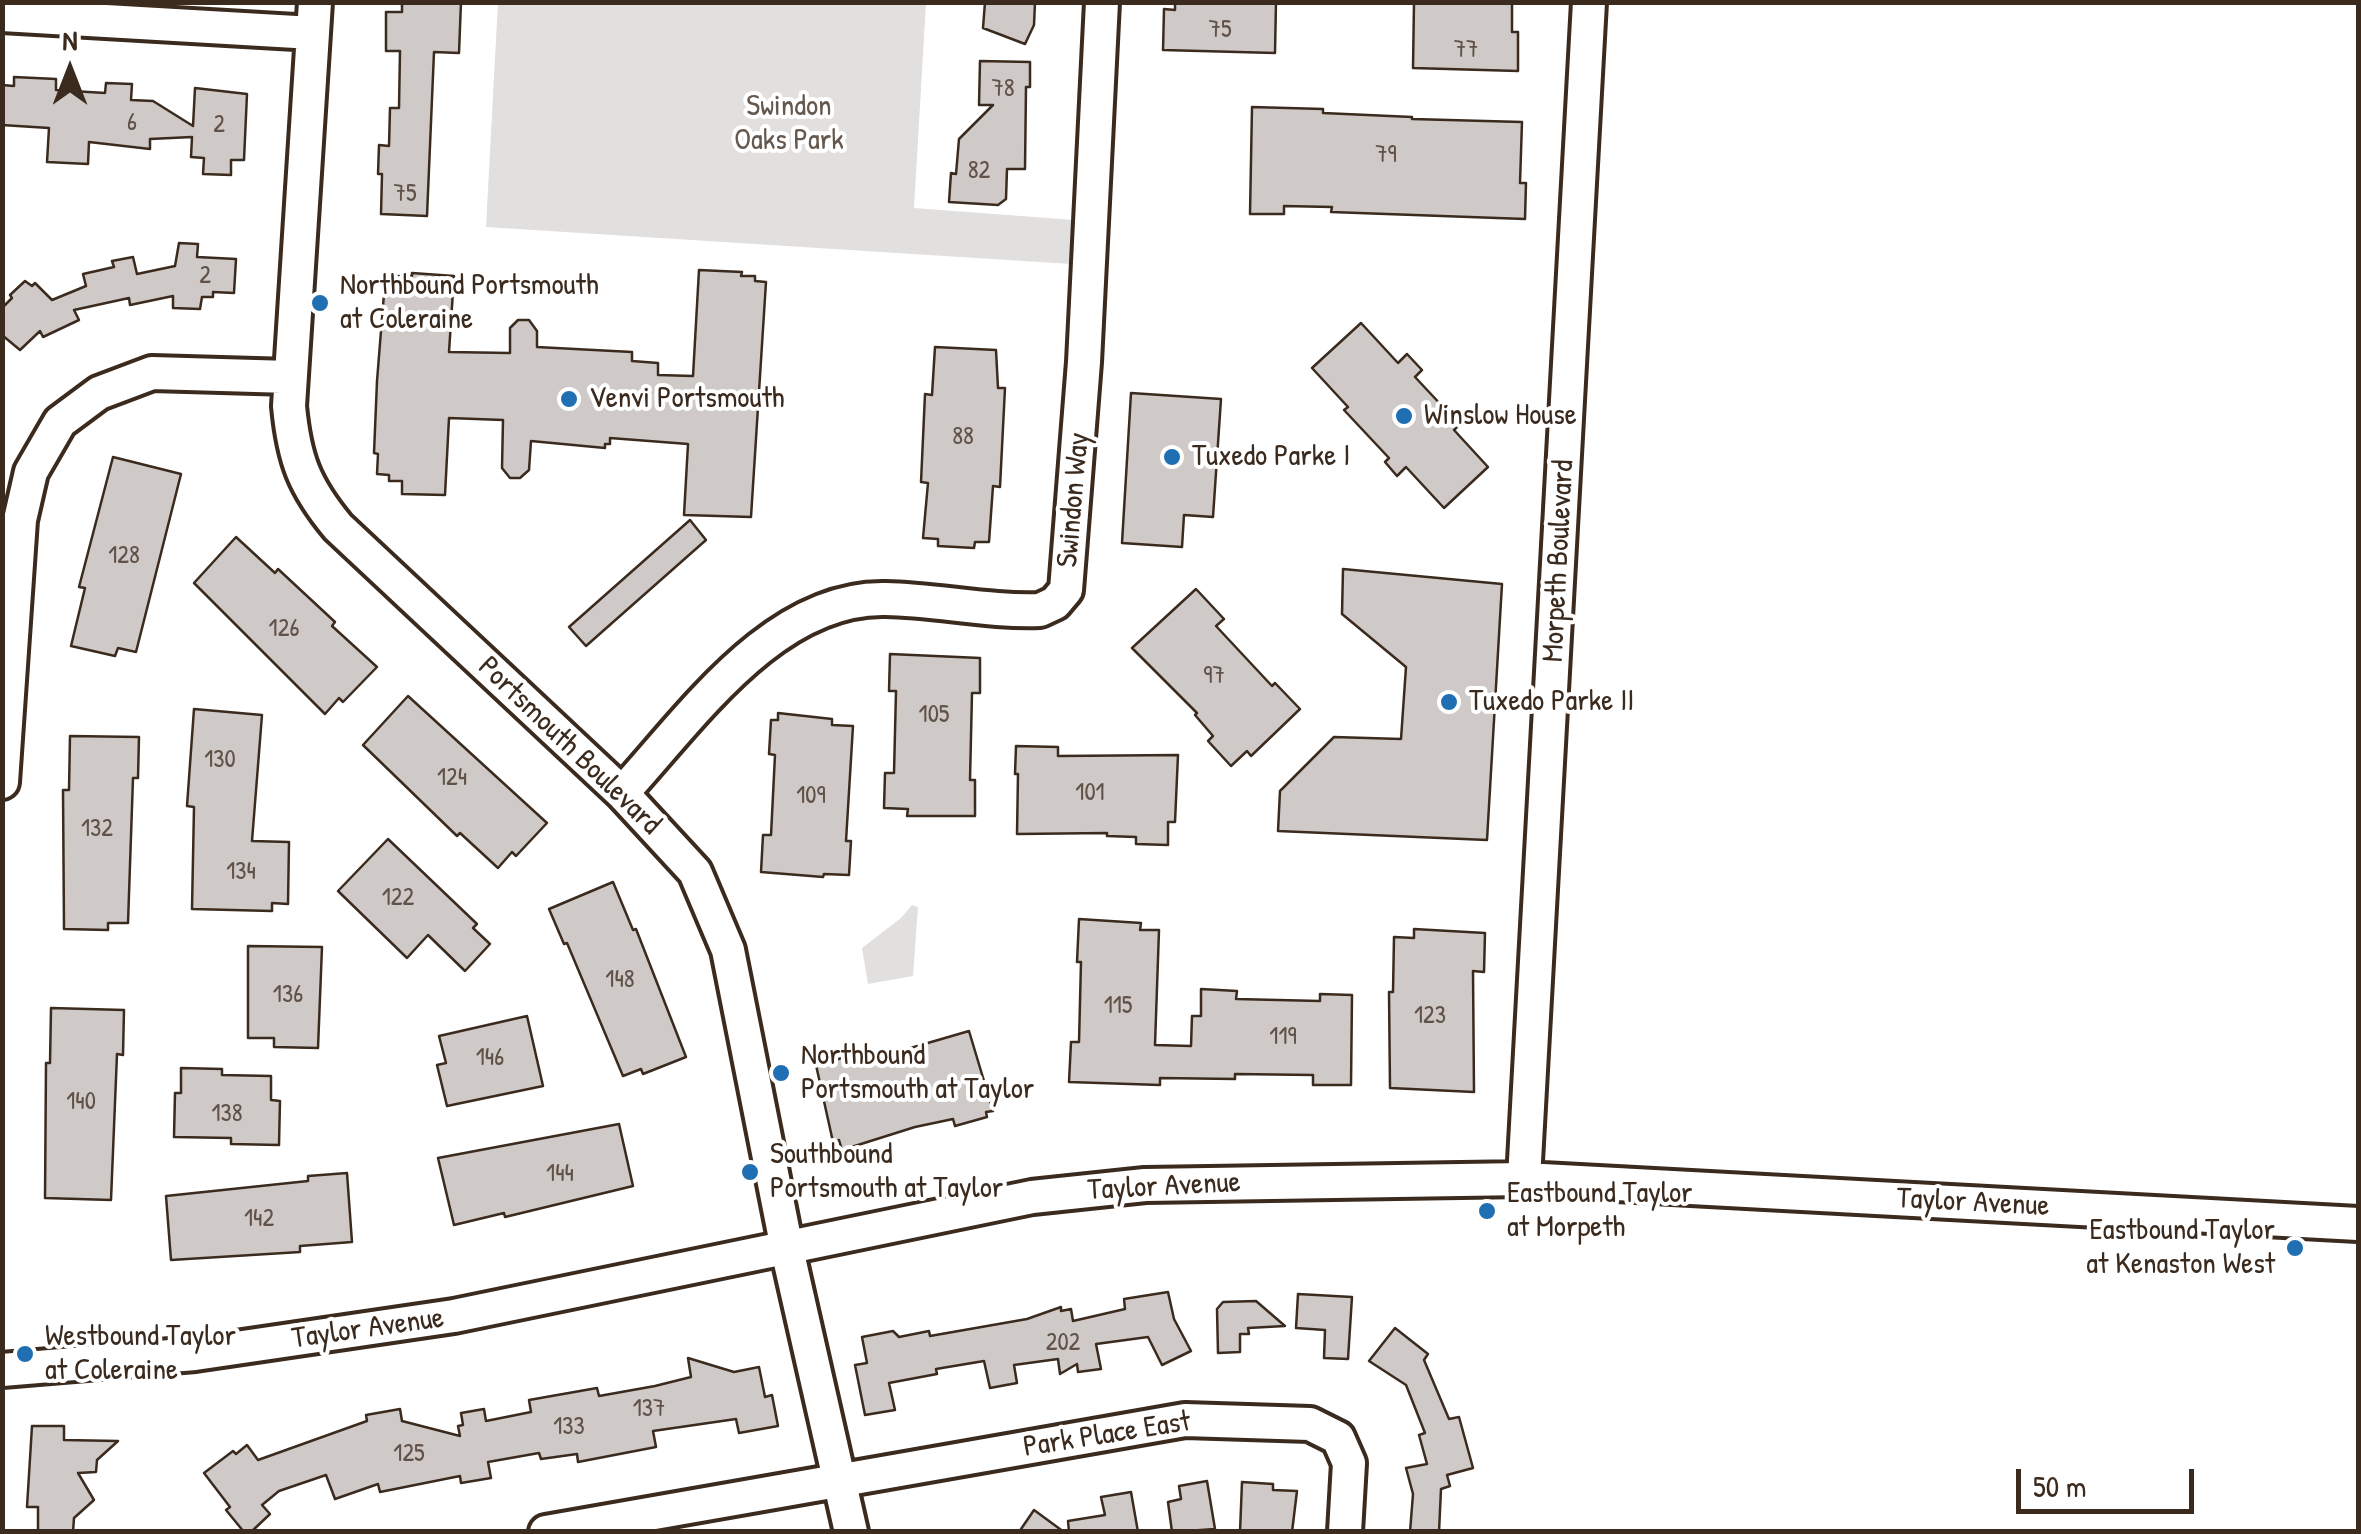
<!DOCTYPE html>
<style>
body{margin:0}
#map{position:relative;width:2361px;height:1534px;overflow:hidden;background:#fff;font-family:"Patrick Hand",sans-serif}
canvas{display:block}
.frame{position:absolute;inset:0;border:5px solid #3b2a1e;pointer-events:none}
.north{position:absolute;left:20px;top:20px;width:100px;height:100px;-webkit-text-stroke:8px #fff;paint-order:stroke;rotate:0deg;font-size:28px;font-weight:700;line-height:40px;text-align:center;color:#3b2a1e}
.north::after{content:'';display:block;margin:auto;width:35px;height:45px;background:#3b2a1e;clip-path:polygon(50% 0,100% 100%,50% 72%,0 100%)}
.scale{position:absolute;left:2016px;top:1469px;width:178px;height:45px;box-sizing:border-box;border:5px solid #3b2a1e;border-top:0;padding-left:12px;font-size:30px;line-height:35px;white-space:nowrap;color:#3b2a1e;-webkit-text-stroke:8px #fff;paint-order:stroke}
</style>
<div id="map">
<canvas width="2361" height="1534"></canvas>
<div class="frame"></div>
<div class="north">N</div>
<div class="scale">50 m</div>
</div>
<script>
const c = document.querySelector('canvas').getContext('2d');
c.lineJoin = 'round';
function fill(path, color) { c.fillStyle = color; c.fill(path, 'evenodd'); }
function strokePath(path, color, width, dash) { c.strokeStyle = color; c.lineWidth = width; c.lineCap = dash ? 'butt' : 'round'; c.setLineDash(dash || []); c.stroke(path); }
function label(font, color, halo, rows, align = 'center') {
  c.font = font + ' "Patrick Hand",sans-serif'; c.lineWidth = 8; c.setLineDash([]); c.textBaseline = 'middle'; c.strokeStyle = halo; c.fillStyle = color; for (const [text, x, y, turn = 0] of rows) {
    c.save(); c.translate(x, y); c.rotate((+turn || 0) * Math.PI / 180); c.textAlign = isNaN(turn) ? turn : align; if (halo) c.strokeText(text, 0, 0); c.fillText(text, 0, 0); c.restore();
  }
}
fill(new Path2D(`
 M 498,2 L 926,3 L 914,208 L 1074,220 L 1071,264 L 486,227 Z
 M 912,905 L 918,907 L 913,976 L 868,984 L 862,948 L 901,918 Z`), '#e2e0de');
const building = new Path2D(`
 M 402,2 L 461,2 L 459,53 L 434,52 L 427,216 L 381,214 L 382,174 L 378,174 L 379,145 L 389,146 L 390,108 L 399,108 L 400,51 L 386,51 L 386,12 L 402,12 Z
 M 985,2 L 1035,2 L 1034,25 L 1025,44 L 983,28 Z
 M 1175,2 L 1276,2 L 1275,53 L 1163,50 L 1164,9 L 1175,10 Z
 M 1414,2 L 1512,2 L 1512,32 L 1518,32 L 1518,71 L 1413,68 Z
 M 980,61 L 1030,62 L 1030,87 L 1026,87 L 1025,169 L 1007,169 L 1006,199 L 998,205 L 949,202 L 951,173 L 956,174 L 959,139 L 993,105 L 979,105 Z
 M 14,77 L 56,79 L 56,90 L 105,93 L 106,83 L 132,84 L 131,100 L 153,101 L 193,126 L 195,88 L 247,94 L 244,160 L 231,160 L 231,175 L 203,174 L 204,158 L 191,157 L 192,137 L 150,139 L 150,149 L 89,142 L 88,164 L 47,162 L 49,128 L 2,125 L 2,85 L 14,86 Z
 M 1252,107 L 1323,109 L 1323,113 L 1412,117 L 1412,119 L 1522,122 L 1520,183 L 1526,183 L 1525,219 L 1331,212 L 1332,207 L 1284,206 L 1284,214 L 1250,214 Z
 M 179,243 L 198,244 L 197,257 L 236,259 L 234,293 L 213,292 L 213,297 L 202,297 L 200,309 L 173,308 L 173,296 L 130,305 L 129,298 L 74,310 L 79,320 L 43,337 L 40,331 L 20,350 L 2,335 L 2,308 L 12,298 L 10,295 L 25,281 L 32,286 L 35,283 L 52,300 L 86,286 L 83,274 L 114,267 L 112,261 L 133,257 L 137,274 L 175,266 Z
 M 699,270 L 742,272 L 741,276 L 755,276 L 755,281 L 766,282 L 751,517 L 684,515 L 688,444 L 610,438 L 610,444 L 605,444 L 605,448 L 531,441 L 529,470 L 520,478 L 510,478 L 502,468 L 503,420 L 449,418 L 445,495 L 402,494 L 402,481 L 389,481 L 389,475 L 377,474 L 378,454 L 374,453 L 377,381 L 385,281 L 396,281 L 397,276 L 412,276 L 412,273 L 454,276 L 449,352 L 510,353 L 510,328 L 518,320 L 529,320 L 537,331 L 537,347 L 632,352 L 632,361 L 658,363 L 658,375 L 693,376 Z
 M 1361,323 L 1398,363 L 1407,354 L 1422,370 L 1415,377 L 1444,408 L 1448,405 L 1463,421 L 1454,430 L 1488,467 L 1444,508 L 1406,467 L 1397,476 L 1385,462 L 1389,458 L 1344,410 L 1348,407 L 1312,368 Z
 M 935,347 L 996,350 L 998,388 L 1005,388 L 1000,487 L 993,486 L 989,542 L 975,542 L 974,548 L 938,546 L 938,539 L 923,538 L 928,483 L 921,482 L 925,394 L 932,395 Z
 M 1131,393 L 1221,399 L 1213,517 L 1184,515 L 1182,547 L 1122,543 Z
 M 113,457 L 181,474 L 136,652 L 118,648 L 115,656 L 71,646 L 85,588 L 79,587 Z
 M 690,520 L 706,540 L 586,646 L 569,627 Z
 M 236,537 L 275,573 L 278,569 L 335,622 L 332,626 L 377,667 L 343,702 L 339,698 L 325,714 L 194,583 Z
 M 1343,569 L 1502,584 L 1487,840 L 1278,831 L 1280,791 L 1334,737 L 1401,739 L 1406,667 L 1342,614 Z
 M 1196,589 L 1224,619 L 1216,626 L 1272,686 L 1275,683 L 1300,709 L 1251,756 L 1247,751 L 1231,766 L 1208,741 L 1213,736 L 1195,715 L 1197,713 L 1132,648 Z
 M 890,654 L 980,658 L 980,693 L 972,693 L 970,780 L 975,780 L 975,816 L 907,816 L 908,809 L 884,808 L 885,773 L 894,773 L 896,691 L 889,691 Z
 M 408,696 L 547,823 L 516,856 L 512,852 L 498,868 L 460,833 L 457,836 L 363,745 Z
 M 194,709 L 262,715 L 252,841 L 289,842 L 288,904 L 272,903 L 272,911 L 192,909 L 194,807 L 187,806 Z
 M 778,713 L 832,719 L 832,725 L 853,726 L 846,841 L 851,841 L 849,875 L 824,874 L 823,877 L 761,872 L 763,835 L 771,835 L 775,755 L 769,754 L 771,720 L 778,720 Z
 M 70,736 L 139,737 L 138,778 L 133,778 L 128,923 L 108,923 L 108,930 L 64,929 L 63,790 L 69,790 Z
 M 1016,746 L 1058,747 L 1058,756 L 1178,755 L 1175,822 L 1168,822 L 1168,845 L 1136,844 L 1136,837 L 1107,836 L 1107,833 L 1017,834 L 1018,774 L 1015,774 Z
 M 388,839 L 477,924 L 473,928 L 490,944 L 465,971 L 428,935 L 407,958 L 338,891 Z
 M 613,882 L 633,930 L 636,929 L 686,1057 L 643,1074 L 641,1069 L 623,1076 L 567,943 L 564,944 L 549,909 Z
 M 1079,919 L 1141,923 L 1140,930 L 1159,930 L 1155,1045 L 1191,1046 L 1192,1016 L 1201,1016 L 1201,989 L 1237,991 L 1236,999 L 1320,1001 L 1320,994 L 1352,995 L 1351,1085 L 1313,1085 L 1313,1075 L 1235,1074 L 1235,1079 L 1160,1078 L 1160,1085 L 1069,1082 L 1071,1042 L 1079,1042 L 1081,962 L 1077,962 Z
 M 1414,929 L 1485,933 L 1484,972 L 1473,971 L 1474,1092 L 1390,1088 L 1389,992 L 1393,992 L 1394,937 L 1414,938 Z
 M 248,946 L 322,947 L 318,1048 L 274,1047 L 274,1038 L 248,1038 Z
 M 51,1008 L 124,1010 L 123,1055 L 117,1054 L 111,1200 L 45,1198 L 46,1063 L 50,1063 Z
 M 527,1016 L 543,1086 L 447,1106 L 437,1065 L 446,1063 L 439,1036 Z
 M 969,1031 L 993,1111 L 986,1112 L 987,1117 L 955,1126 L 953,1119 L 915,1127 L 842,1150 L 839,1140 L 833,1142 L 816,1065 L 857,1054 L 859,1063 Z
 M 181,1068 L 222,1069 L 222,1075 L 271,1076 L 271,1100 L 280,1101 L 279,1145 L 231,1144 L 231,1138 L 174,1137 L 175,1093 L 181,1093 Z
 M 619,1124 L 633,1186 L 505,1217 L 504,1213 L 454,1225 L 438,1158 Z
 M 347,1173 L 352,1242 L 300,1246 L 300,1252 L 171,1260 L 166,1196 L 308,1181 L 308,1176 Z
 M 1168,1292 L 1174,1319 L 1191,1351 L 1162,1365 L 1148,1337 L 1096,1344 L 1101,1369 L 1078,1372 L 1077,1364 L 1060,1374 L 1058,1359 L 1014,1365 L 1017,1383 L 990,1388 L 984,1361 L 936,1369 L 937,1374 L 889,1383 L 895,1410 L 865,1415 L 855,1365 L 867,1363 L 862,1337 L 893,1331 L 899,1337 L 929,1331 L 930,1336 L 1027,1319 L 1061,1307 L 1061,1311 L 1071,1309 L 1073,1321 L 1125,1309 L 1124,1299 Z
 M 1298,1294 L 1352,1297 L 1348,1359 L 1324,1358 L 1325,1330 L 1296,1328 Z
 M 1256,1301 L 1285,1326 L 1248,1328 L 1249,1334 L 1240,1334 L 1240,1352 L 1218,1353 L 1217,1309 L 1223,1302 Z
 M 1395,1328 L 1428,1354 L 1424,1360 L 1449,1419 L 1459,1417 L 1473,1468 L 1447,1475 L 1450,1486 L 1441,1489 L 1439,1532 L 1410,1532 L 1413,1494 L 1406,1468 L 1427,1464 L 1419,1435 L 1425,1433 L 1406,1385 L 1369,1361 Z
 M 688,1358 L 734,1372 L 759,1367 L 765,1397 L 772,1395 L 778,1426 L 739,1433 L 736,1419 L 653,1431 L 656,1447 L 578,1462 L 577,1454 L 541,1459 L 539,1453 L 488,1462 L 491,1478 L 461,1483 L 460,1476 L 380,1492 L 378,1484 L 335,1499 L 326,1475 L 279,1491 L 262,1505 L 270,1514 L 251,1532 L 244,1532 L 226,1510 L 230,1507 L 204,1473 L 233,1451 L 236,1454 L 247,1445 L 258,1460 L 367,1421 L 366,1415 L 400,1409 L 402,1421 L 460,1436 L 458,1426 L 463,1425 L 461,1413 L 484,1409 L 486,1421 L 531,1412 L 529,1400 L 597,1388 L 599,1396 L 655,1386 L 691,1377 Z
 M 32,1426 L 64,1426 L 64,1440 L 118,1441 L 97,1460 L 96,1472 L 78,1473 L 94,1500 L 74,1518 L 73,1532 L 38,1532 L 38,1507 L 27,1507 Z
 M 1207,1481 L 1215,1529 L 1172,1532 L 1168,1502 L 1181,1499 L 1179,1486 Z
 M 1242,1482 L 1273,1484 L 1273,1490 L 1297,1491 L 1292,1532 L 1240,1532 Z
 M 1131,1492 L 1138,1532 L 1069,1532 L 1068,1521 L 1105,1515 L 1101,1497 Z
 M 1034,1510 L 1064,1532 L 1019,1532 Z`);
fill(building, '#cfcac7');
strokePath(building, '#3b2a1e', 2.5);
const minor = new Path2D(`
 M 315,2 L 289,406 C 294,459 304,486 338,527 L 622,793 L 695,872 L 728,950 L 787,1249 L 851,1532
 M 2,15 L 313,33
 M 2,782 L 20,520 L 31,472 L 60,422 L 99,393 L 152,373 L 290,377
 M 622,793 C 691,718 774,596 886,599 C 938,600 989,612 1040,610 L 1055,603 L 1066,590 L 1084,362 L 1102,2
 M 1524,1179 L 1589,2
 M 2,1370 L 195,1354 L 454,1316 L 1032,1197 L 1145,1185 L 1524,1179 L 2358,1224
 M 546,1532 L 1185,1420 L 1310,1424 L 1338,1438 L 1349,1463 L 1345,1532`);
strokePath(minor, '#3b2a1e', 40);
strokePath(minor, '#fff', 32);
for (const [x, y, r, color] of [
 [320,303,10,"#1f6fb2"],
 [569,399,10,"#1f6fb2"],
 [1404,416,10,"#1f6fb2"],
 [1172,457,10,"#1f6fb2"],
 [1449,702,10,"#1f6fb2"],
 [781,1073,10,"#1f6fb2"],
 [750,1172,10,"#1f6fb2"],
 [1487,1211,10,"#1f6fb2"],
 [2295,1248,10,"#1f6fb2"],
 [25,1354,10,"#1f6fb2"]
]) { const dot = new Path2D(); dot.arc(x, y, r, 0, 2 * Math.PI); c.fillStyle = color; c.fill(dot); strokePath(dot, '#fff', 4); }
label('25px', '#605248', null, [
 ["75",1220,30],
 ["77",1466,50],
 ["78",1003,89],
 ["6",132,123],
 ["2",219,125],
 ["79",1386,155],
 ["82",979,171],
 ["75",405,194],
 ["2",205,276],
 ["88",963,437],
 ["128",124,556],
 ["126",284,629],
 ["97",1214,676],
 ["105",934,715],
 ["130",220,760],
 ["124",452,778],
 ["101",1090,793],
 ["109",811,796],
 ["132",97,829],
 ["134",241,872],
 ["122",398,898],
 ["148",620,980],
 ["136",288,995],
 ["115",1118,1006],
 ["123",1430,1016],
 ["119",1283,1037],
 ["146",490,1058],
 ["140",81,1102],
 ["138",227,1114],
 ["144",560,1174],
 ["142",259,1219],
 ["202",1063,1343],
 ["137",649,1409],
 ["133",569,1427],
 ["125",409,1454]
]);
label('30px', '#65584e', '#fff', [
 ["Swindon",789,107],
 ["Oaks Park",789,141]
]);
label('30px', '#3b2a1e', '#fff', [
 ["Northbound Portsmouth",340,286],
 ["at Coleraine",340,320],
 ["Venvi Portsmouth",589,399],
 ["Winslow House",1424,416],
 ["Tuxedo Parke I",1192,457],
 ["Tuxedo Parke II",1469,702],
 ["Northbound",801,1056],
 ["Portsmouth at Taylor",801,1090],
 ["Southbound",770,1155],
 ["Portsmouth at Taylor",770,1189],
 ["Eastbound Taylor",1507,1194],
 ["at Morpeth",1507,1228],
 ["Eastbound Taylor",2275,1231,"right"],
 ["at Kenaston West",2275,1265,"right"],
 ["Westbound Taylor",45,1337],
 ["at Coleraine",45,1371]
], 'left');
label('30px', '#3b2a1e', '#fff', [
 ["Swindon Way",1074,500,-85],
 ["Morpeth Boulevard",1559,561,-87],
 ["Portsmouth Boulevard",569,746,44],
 ["Taylor Avenue",1164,1187,-3],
 ["Taylor Avenue",1973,1203,3],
 ["Taylor Avenue",368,1329,-8],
 ["Park Place East",1107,1435,-9]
]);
</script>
